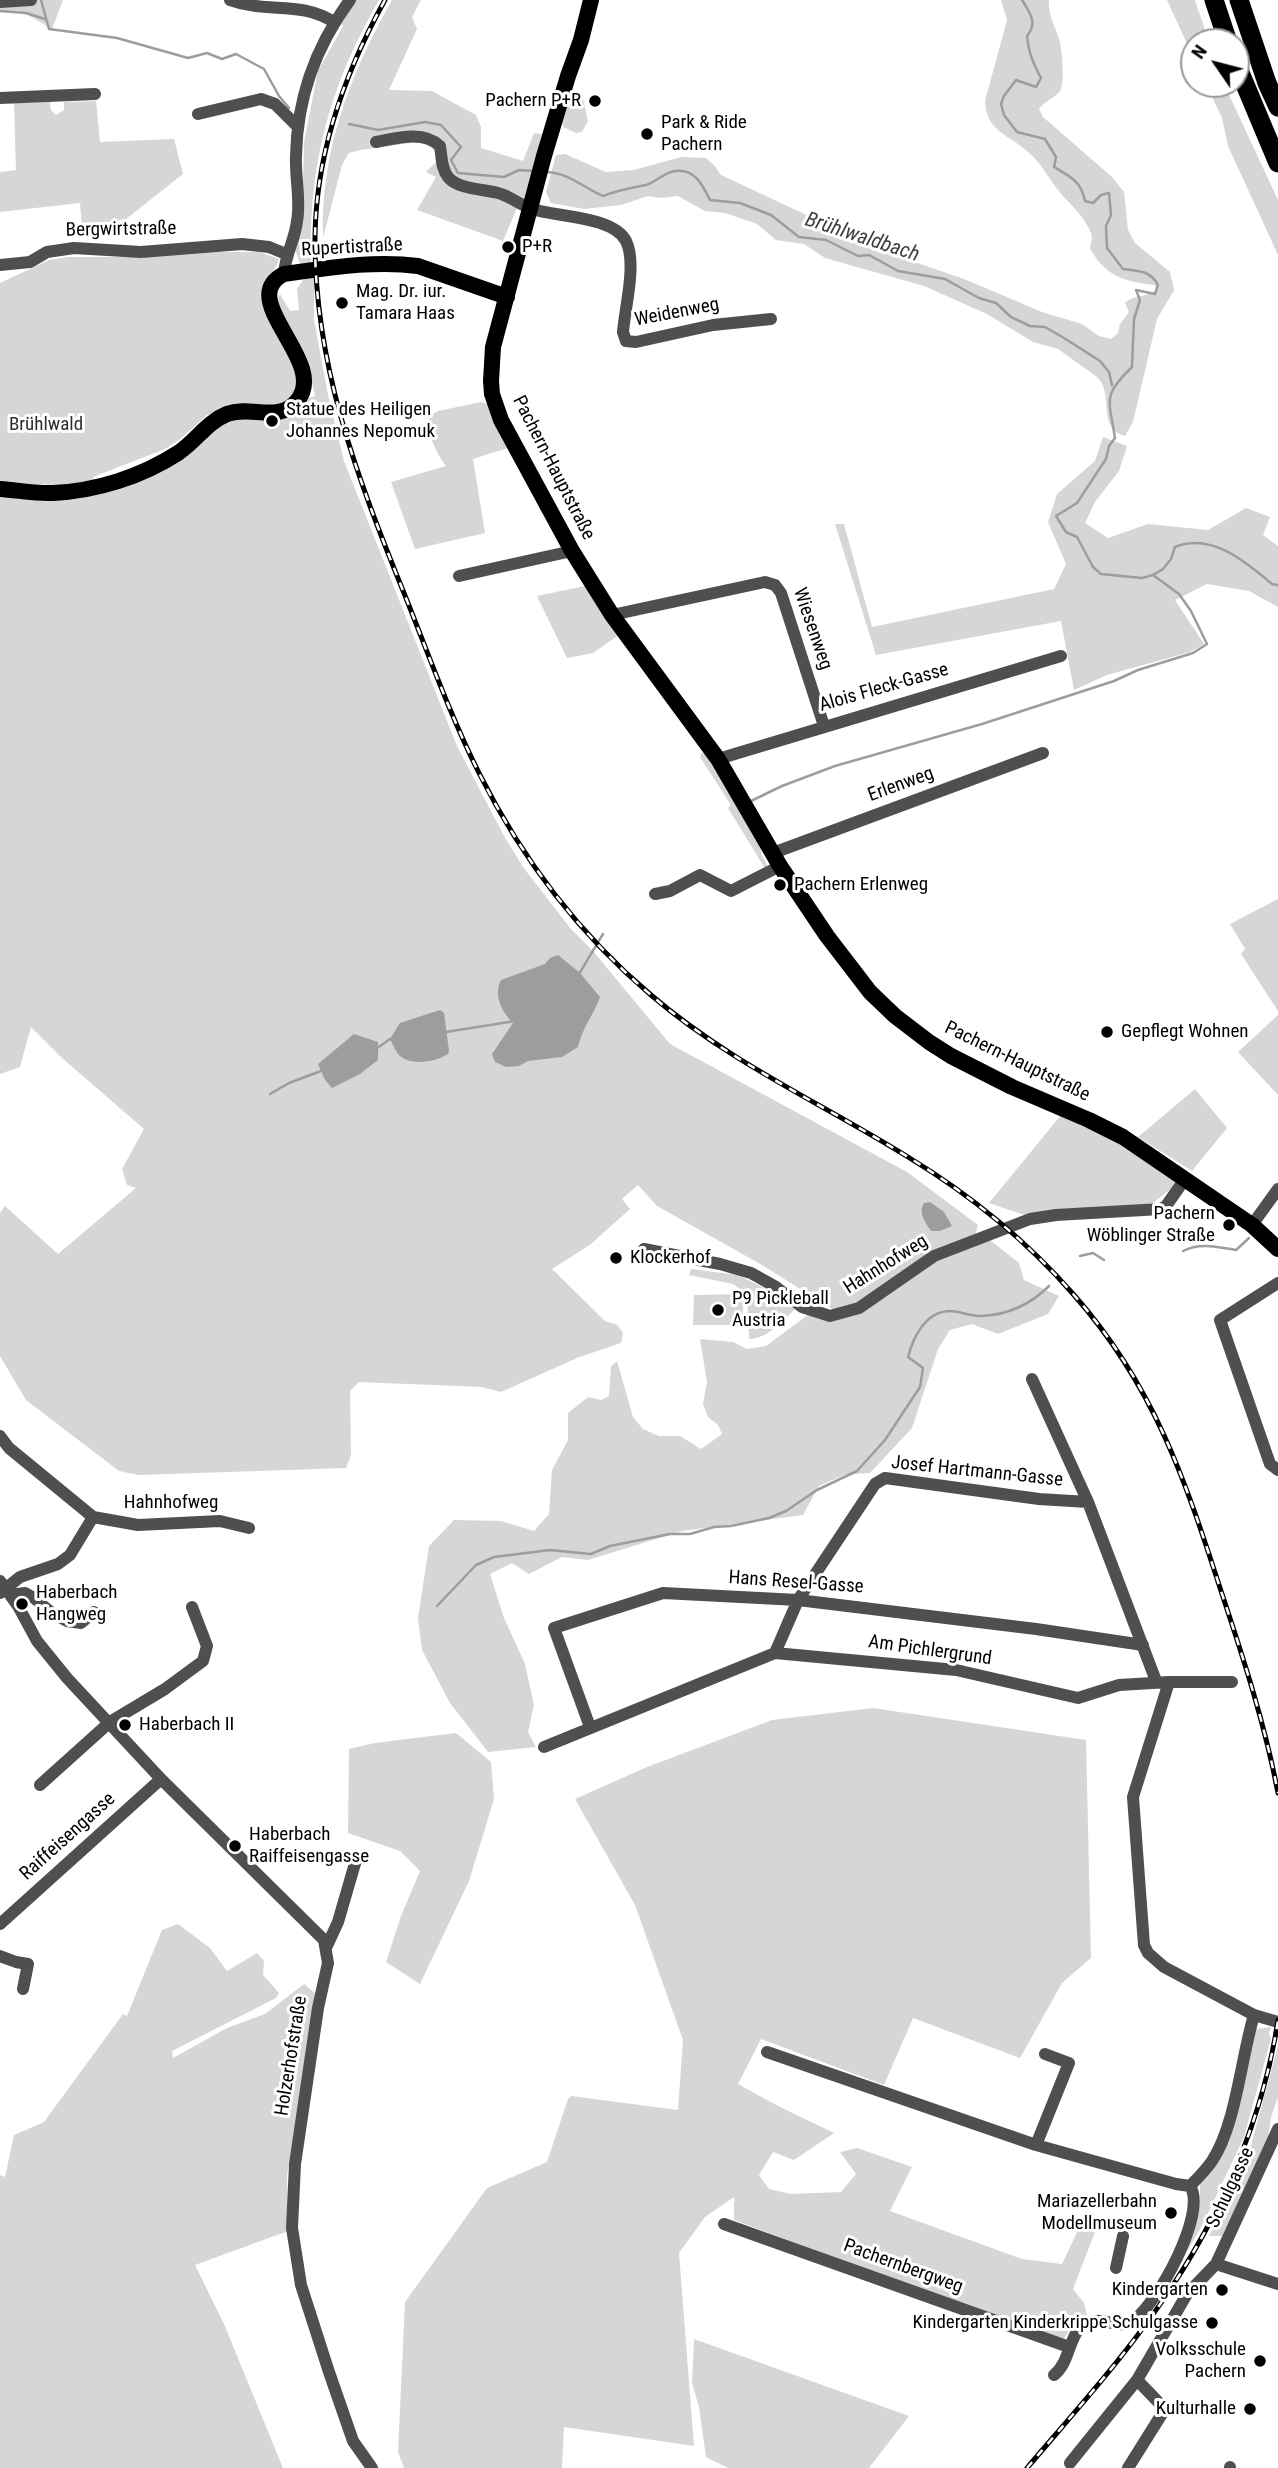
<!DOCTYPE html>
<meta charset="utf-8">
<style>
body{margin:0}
#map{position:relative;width:1278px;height:2468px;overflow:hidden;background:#fff;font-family:"Roboto Condensed",sans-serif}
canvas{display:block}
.north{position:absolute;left:1180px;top:28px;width:70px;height:70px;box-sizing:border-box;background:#fff;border:2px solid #999;border-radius:50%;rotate:305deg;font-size:19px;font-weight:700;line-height:28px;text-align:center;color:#000}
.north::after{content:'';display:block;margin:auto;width:24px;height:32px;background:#000;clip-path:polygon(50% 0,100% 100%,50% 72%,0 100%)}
</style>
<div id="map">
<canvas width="1278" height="2468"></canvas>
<div class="north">N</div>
</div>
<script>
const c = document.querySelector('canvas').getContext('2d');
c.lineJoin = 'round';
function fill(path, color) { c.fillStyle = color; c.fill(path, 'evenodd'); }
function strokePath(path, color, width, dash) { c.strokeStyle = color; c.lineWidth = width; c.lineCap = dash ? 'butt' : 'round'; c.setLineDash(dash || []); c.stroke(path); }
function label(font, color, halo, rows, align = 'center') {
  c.font = font + ' "Roboto Condensed",sans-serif'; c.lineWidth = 6; c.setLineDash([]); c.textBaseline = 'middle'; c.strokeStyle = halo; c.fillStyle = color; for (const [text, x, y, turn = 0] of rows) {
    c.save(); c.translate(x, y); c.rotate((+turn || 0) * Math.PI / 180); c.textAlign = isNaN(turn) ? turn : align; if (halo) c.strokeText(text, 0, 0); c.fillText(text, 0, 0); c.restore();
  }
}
fill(new Path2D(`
 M 0,0 L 63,0 L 52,29 L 28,15 L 0,10 Z
 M 356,0 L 379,0 C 328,89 308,166 311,268 L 300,264 L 295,249 L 303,184 L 304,142 L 318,71 L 343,26 L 339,22 Z
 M 392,0 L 421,0 L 412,17 L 417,29 L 389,90 L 432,91 L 476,115 L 481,127 L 481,148 L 523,161 L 534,133 L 542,134 L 525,198 L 504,189 L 500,196 L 517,208 L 503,241 L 417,210 L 436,177 L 426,172 L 436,162 L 437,155 L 429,143 C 411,141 400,145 383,147 C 371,149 360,149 349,153 L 342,165 L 323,238 C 320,152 350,74 392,0 Z
 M 1001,0 L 1049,0 C 1048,17 1056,27 1060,42 C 1062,51 1065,84 1060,91 C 1054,99 1044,101 1039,109 L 1043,117 L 1112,177 L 1124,192 L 1128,230 L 1135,243 L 1170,272 L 1174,290 L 1157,319 L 1133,422 L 1125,436 C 1096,428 1115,394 1097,377 L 1058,349 L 1033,342 L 987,314 L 924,286 L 825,258 L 804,244 L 776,240 L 757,224 L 725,213 L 705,211 L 678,196 L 661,198 L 648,196 L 621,205 L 584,209 L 551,203 L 546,192 L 556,155 L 565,154 L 606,172 L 634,170 L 681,157 L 706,158 L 714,165 L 721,175 L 815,219 L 815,225 L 822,222 L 880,250 L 964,279 L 1042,312 L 1082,324 L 1099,336 L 1111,339 L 1118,333 L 1120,324 L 1129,312 L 1125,303 C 1134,294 1146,298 1156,290 L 1155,285 C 1126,282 1105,277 1090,248 C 1091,242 1093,238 1091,233 C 1084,215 1069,204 1058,190 C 1047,176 1042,164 1028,152 C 1009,134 986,132 985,101 L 1007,20 Z
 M 1167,0 L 1195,0 L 1209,42 L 1194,42 L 1194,59 Z
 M 1206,84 L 1224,84 L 1278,200 L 1278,255 L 1228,146 L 1222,118 Z
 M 574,92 L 582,94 L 588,121 L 582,132 L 576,133 L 563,127 C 561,116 565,99 574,92 Z
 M 96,101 L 100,142 L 174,139 L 183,174 L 126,219 L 82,227 L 80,203 L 0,212 L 0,172 L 16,170 L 14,103 L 50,102 L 51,110 L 56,115 L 64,110 L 64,102 Z
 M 208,252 L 259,252 L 279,259 C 277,269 268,276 264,286 L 297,367 L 296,393 L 286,404 L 207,415 L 179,440 L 165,449 L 93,477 L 92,486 L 0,483 L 0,283 L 49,260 L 68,257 L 129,257 Z
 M 314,275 L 314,320 L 328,395 L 344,461 L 457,746 L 504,836 L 523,867 L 571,929 L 593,951 L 670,1044 L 907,1172 L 978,1225 L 975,1236 L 867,1300 L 837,1312 L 762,1265 L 657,1206 L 638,1185 L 622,1199 L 630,1209 L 591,1244 L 552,1269 L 605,1321 L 617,1325 L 623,1333 L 621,1343 L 577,1358 L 501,1392 L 482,1387 L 359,1382 L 350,1391 L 351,1455 L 346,1468 L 139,1475 L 119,1471 L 26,1400 L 0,1356 L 0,1213 L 5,1206 L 58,1254 L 136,1188 L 127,1185 L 122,1169 L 144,1129 L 62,1058 L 31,1027 L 20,1067 L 0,1074 L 0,494 L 109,488 L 214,426 L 315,396 L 308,365 L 274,303 L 280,294 L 290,311 L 299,310 L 297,289 L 305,277 Z
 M 481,402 L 488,404 L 508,448 L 473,459 L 485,533 L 415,549 L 391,482 L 446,466 C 437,455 425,430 430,416 L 438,411 Z
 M 1103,437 L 1127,446 L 1119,471 L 1095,502 L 1085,523 L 1108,538 L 1148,524 L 1208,530 L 1246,508 L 1270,517 L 1263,535 L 1278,546 L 1278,607 L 1249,591 L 1207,584 L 1175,600 L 1204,644 L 1190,652 L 1107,675 L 1074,690 L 1061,621 L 876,655 L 835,524 L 844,524 L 872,627 L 1054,589 L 1066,564 L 1048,522 L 1057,494 L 1095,461 Z
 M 585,586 L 619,635 L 593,653 L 567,658 L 537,596 Z
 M 701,753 L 705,754 L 755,830 L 762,855 L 768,867 L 766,870 L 728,808 L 731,805 L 700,757 Z
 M 1278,899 L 1278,1011 L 1241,954 L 1245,949 L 1230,924 Z
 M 1278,1015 L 1278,1095 L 1238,1052 Z
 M 1195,1089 L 1227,1128 L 1192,1171 L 1138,1137 Z
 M 1061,1115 L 1119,1141 L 1176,1178 L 1173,1187 L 1153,1203 L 1122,1209 L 1027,1216 L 989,1203 Z
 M 990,1240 L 1019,1263 L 1024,1280 L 1059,1296 L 1048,1314 L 998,1334 L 972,1324 L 950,1330 L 938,1349 L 912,1428 L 870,1473 L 844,1475 L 819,1486 L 803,1515 L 682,1531 L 588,1560 L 562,1557 L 529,1574 L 512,1563 L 490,1574 L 504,1618 L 525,1664 L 534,1705 L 528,1732 L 536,1747 L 488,1752 L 450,1703 L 422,1650 L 418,1618 L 429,1546 L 454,1520 L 501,1521 L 534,1531 L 549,1514 L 552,1470 L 568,1440 L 568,1413 L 588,1397 L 601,1400 L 609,1396 L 611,1366 L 617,1361 L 633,1417 L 643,1429 L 659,1436 L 680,1436 L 701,1449 L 722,1434 L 718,1425 L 708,1417 L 703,1404 L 707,1382 L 700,1339 L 733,1342 L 747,1349 L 766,1346 L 809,1314 L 835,1319 L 934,1260 Z
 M 691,1269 L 738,1275 L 768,1290 L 795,1309 C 781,1322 769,1338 749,1339 L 747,1294 L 733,1284 L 689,1275 Z
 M 743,1294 L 743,1325 L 693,1325 L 694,1295 Z
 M 873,1708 L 1086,1740 L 1091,1958 L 1062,1983 L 1020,2058 L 913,2018 L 884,2085 L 761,2039 L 738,2084 L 778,2106 L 834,2133 L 794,2160 L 773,2152 L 759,2175 L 769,2189 L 791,2194 L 841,2192 L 856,2174 L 840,2152 L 857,2148 L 912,2167 L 890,2211 L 1022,2259 L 1062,2264 L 1080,2226 L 1095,2232 L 1073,2289 L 1084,2303 L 1087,2315 L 1074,2323 L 1062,2342 L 734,2220 L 734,2197 L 705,2217 L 679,2253 L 694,2446 L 564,2427 L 562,2468 L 404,2468 L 398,2452 L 405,2302 L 487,2188 L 547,2162 L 568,2099 L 571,2096 L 678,2110 L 683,2040 L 635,1905 L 575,1799 L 647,1767 L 772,1720 Z
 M 456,1733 L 491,1762 L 494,1799 L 469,1881 L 420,1984 L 386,1962 L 401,1916 L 420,1871 L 400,1851 L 348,1833 L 349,1749 L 375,1743 Z
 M 178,1924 L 210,1948 L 227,1971 L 257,1953 L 264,1961 L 263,1975 L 279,1993 L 276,1998 L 172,2051 L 173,2058 L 227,2028 L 265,2014 L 304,1984 L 316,1994 L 287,2176 L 288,2231 L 195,2265 L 224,2324 L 283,2468 L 0,2468 L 0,2175 L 5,2177 L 14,2135 L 44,2122 L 123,2014 L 127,2016 L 162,1930 Z
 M 1271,2027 L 1269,2034 L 1271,2039 L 1244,2137 L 1202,2226 L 1163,2292 L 1186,2249 L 1200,2203 L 1200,2184 L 1213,2168 L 1255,2029 Z
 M 1278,2046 L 1278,2097 L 1271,2117 L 1268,2139 L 1222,2236 L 1209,2236 L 1229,2198 L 1251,2145 Z
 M 694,2339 L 909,2416 L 869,2468 L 728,2468 L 706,2457 L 699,2407 L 692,2383 Z`), '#d6d6d6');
fill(new Path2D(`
 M 558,955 L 580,973 L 600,997 C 593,1016 583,1026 578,1047 L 562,1057 L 528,1061 L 519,1066 L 506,1067 L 495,1062 L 492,1054 L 513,1023 C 502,1012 493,995 501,980 L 545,964 L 550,958 Z
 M 440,1010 L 444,1013 L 449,1051 L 448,1054 C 435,1062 410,1067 398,1054 C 395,1050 392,1043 390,1039 L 400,1023 Z
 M 354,1034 L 378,1042 L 378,1060 L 360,1074 L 332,1088 L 325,1080 L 318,1064 Z
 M 930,1202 L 944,1212 L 952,1226 L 940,1231 L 931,1231 C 925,1222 918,1213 924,1203 Z`), '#9d9d9d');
strokePath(new Path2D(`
 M 41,0 L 49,29 L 117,38 L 188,58 L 207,53 L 222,59 L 236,54 L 264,69 L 279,96 L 289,108
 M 1022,0 C 1030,13 1038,23 1027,36 C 1028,52 1033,64 1041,78 L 1036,87 L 1016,80 L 1004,96 L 1001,104 L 1004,115 L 1017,132 L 1045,139 L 1056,157 L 1054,167 C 1071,177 1081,181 1085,201 L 1093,203 L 1101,195 L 1109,193 L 1111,215 L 1106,226 L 1107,248 L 1123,269 C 1138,271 1150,270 1158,285 L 1155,294 L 1136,290 L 1140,300 L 1134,319 L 1132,367 C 1102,396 1109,399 1115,438 L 1109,446 L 1106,459 L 1077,503 L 1056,516 L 1066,532 L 1077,537 L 1093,567 L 1101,574 L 1142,578 L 1153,575 L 1163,569 L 1171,559 L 1175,547 C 1211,532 1246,562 1272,584 L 1278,585
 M 0,11 L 26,13 L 45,19
 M 349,124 L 378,130 L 425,122 L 441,125 L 461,147 L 451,160 L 458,173 L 504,177 L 519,170 L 534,171
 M 547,172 C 569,173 584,188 603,196 C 618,190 631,188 646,185 C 656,182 665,172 675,171 C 695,168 703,186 710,200 L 740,203 L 771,215 L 799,237 L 826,240 L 858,256 L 869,255 L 898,271 L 945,279 L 979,298 L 996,303 L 1011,317 L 1030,326 L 1045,327 L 1064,338 L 1100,361 L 1109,372 L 1112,385
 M 751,801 L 782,786 L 835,766 L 982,724 L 1114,681 L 1138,670 L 1193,653 L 1207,644 L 1191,611 L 1179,594 L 1153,575
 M 579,974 L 603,934
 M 446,1032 L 515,1021
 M 376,1049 L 390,1039
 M 270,1094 L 289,1083 L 321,1071
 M 1183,1251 C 1200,1242 1218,1247 1236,1250 L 1249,1238
 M 1080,1256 L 1093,1253 L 1104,1260
 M 437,1606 L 476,1565 L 494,1557 L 550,1550 L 591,1554 L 610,1546 L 670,1534 L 690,1534 L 714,1527 L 731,1526 L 769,1518 L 786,1511 L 817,1490 L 857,1471 L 885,1440 L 920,1387 L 923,1368 L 908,1357 C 913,1338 925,1312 949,1311 C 959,1311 970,1316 981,1316 C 1007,1315 1031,1304 1049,1286`), '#9d9d9d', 2.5);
strokePath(new Path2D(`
 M 230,0 C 269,14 299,0 334,22
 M 0,2 L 31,0
 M 0,98 L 95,94
 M 198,114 L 261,99 L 275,104 L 298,127
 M 376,142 C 397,138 423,130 440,146 C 442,157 441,168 448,177 C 457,189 483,189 498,193 C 510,196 520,205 532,209 C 556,217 613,216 626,241 C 637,263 625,307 623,332 L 626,341 L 636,342 L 713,325 L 771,319
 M 0,265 L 30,262 L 47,252 L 74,248 L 141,252 L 242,244 L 269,247 L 286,254
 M 284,274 C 285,255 295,240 297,221 C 301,201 295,178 296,156 C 297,99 316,46 350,0
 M 459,576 L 572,551
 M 612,615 L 765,582 L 775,585 L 781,593 L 824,726
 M 718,759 L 1061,656
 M 773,853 L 1043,753
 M 655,894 L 670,891 L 700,875 L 731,891 L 780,866
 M 1252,1225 L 1278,1189
 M 644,1249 L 720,1264 L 751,1273 L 776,1287 L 802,1307 L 830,1316 L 859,1308 L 934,1256 L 1030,1219 L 1056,1215 L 1161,1209 L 1166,1206 L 1185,1179
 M 1278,1283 L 1220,1320 L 1270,1464 L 1278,1470
 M 1032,1379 L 1088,1502 L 1156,1681
 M 0,1436 L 9,1448 L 93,1517
 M 0,1581 L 18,1606 L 37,1641 L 67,1678 L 161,1779 L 324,1940 L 328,1963 L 318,2008 L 295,2164 L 292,2228 L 301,2285 L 329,2372 L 353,2441 L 372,2468
 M 0,1593 L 20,1577 L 58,1564 L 70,1555 L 93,1517 L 138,1525 L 220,1521 L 249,1528
 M 10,1595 L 25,1593 L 34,1598 L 52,1613 L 67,1621 L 81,1623 L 94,1612
 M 775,1653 L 956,1670 L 1078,1698 L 1119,1685 L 1169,1682 L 1133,1797 L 1144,1945 L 1148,1953 L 1164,1967 L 1254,2015 L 1278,2022
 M 1169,1682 L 1232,1682
 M 590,1727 L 554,1628 L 663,1593 L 798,1600 L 1036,1629 L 1143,1645
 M 544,1747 L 775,1653 L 798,1600 L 875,1484 L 885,1478 L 1039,1499 L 1088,1502
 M 40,1785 L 110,1722 L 165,1689 L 203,1661 L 207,1646 L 192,1607
 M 0,1924 L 161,1779
 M 326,1948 L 338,1922 L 356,1860
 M 0,1956 L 16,1962 L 28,1964 L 23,1989
 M 767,2052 L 1036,2145 L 1176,2184 L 1190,2186
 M 1036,2145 L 1069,2063 L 1045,2054
 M 1190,2186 C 1198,2178 1206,2170 1212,2161 C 1236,2125 1241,2058 1254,2015
 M 724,2224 L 1069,2347
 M 1216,2264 L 1278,2129
 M 1116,2268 L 1123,2236
 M 1054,2375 C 1069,2363 1068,2342 1080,2327 C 1087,2323 1093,2320 1101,2321 C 1112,2322 1122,2328 1133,2321 C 1157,2304 1208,2213 1190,2186
 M 1070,2463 L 1137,2380 L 1187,2294 L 1216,2264 L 1278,2284
 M 1128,2468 L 1165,2409 L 1137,2380
 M 1230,2468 L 1230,2467`), '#4f4f4f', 12);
strokePath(new Path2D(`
 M 591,0 L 581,40 L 568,76 L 544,156 L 493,347 L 491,381 L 492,394 L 501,420 L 572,551 L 612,615 L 718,759 L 780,866 L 827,936 L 870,992 L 895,1016 L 929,1042 L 951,1056 L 1012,1087 L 1089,1120 L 1123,1137 L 1252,1225 L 1278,1249
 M 0,489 C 17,490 36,494 53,493 C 96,491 141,477 178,453 C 196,441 207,422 227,414 C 251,405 279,423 297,401 C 330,362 234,300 284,274 C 328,268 374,260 418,266 L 507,297`), '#000', 16);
strokePath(new Path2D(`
 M 1214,0 L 1228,42
 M 1239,0 L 1267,83 L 1278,107
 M 1236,63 L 1278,163`), '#000', 19);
const rail = new Path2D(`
 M 385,0 C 344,74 316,152 315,237 C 314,364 357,477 404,593 C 428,653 450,715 479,773 C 521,857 579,934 651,995 C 729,1062 821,1103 908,1157 C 969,1194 1027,1241 1074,1295 C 1155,1387 1185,1480 1222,1594 C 1244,1660 1265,1725 1278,1793
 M 1027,2468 C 1077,2409 1131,2350 1173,2285 C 1225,2206 1264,2113 1278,2020`);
strokePath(rail, '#000', 5);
strokePath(rail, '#fff', 2.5, [8]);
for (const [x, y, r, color] of [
 [595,101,7,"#000"],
 [647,134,7,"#000"],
 [508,247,7,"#000"],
 [342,303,7,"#000"],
 [272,421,7,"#000"],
 [780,885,7,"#000"],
 [1107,1032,7,"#000"],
 [1229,1225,7,"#000"],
 [616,1258,7,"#000"],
 [718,1310,7,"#000"],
 [22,1604,7,"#000"],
 [125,1725,7,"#000"],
 [235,1846,7,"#000"],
 [1171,2213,7,"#000"],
 [1222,2290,7,"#000"],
 [1212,2323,7,"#000"],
 [1260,2361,7,"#000"],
 [1250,2409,7,"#000"]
]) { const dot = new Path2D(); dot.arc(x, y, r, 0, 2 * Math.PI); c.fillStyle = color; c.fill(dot); strokePath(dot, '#fff', 2.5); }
label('19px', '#000', '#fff', [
 ["Pachern P+R",581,101,"right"],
 ["Park & Ride",661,123],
 ["Pachern",661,145],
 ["P+R",522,247],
 ["Mag. Dr. iur.",356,292],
 ["Tamara Haas",356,314],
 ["Statue des Heiligen",286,410],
 ["Johannes Nepomuk",286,432],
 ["Pachern Erlenweg",794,885],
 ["Gepflegt Wohnen",1121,1032],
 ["Pachern",1215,1214,"right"],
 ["Wöblinger Straße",1215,1236,"right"],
 ["Klockerhof",630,1258],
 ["P9 Pickleball",732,1299],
 ["Austria",732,1321],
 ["Haberbach",36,1593],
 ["Hangweg",36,1615],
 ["Haberbach II",139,1725],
 ["Haberbach",249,1835],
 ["Raiffeisengasse",249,1857],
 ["Mariazellerbahn",1157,2202,"right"],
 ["Modellmuseum",1157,2224,"right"],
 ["Kindergarten",1208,2290,"right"],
 ["Kindergarten Kinderkrippe Schulgasse",1198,2323,"right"],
 ["Volksschule",1246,2350,"right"],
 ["Pachern",1246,2372,"right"],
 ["Kulturhalle",1236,2409,"right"]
], 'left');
label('19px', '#000', '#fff', [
 ["Bergwirtstraße",121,230,-1],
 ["Rupertistraße",352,248,-3],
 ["Weidenweg",677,313,-11],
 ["Pachern-Hauptstraße",553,468,63],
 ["Wiesenweg",812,629,71],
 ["Alois Fleck-Gasse",884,688,-16],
 ["Erlenweg",901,785,-20],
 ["Pachern-Hauptstraße",1017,1062,26],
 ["Hahnhofweg",886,1265,-32],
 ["Josef Hartmann-Gasse",977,1472,6],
 ["Hahnhofweg",171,1503],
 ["Hans Resel-Gasse",796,1583,4],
 ["Am Pichlergrund",930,1651,8],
 ["Raiffeisengasse",68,1837,-42],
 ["Holzerhofstraße",292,2056,-81],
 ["Schulgasse",1231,2188,-65],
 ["Pachernbergweg",903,2267,20]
]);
label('19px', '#2d2d2d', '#fff', [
 ["Brühlwald",46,425]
]);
label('italic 21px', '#3e3e3e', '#fff', [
 ["Brühlwaldbach",862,238,18]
]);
</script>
